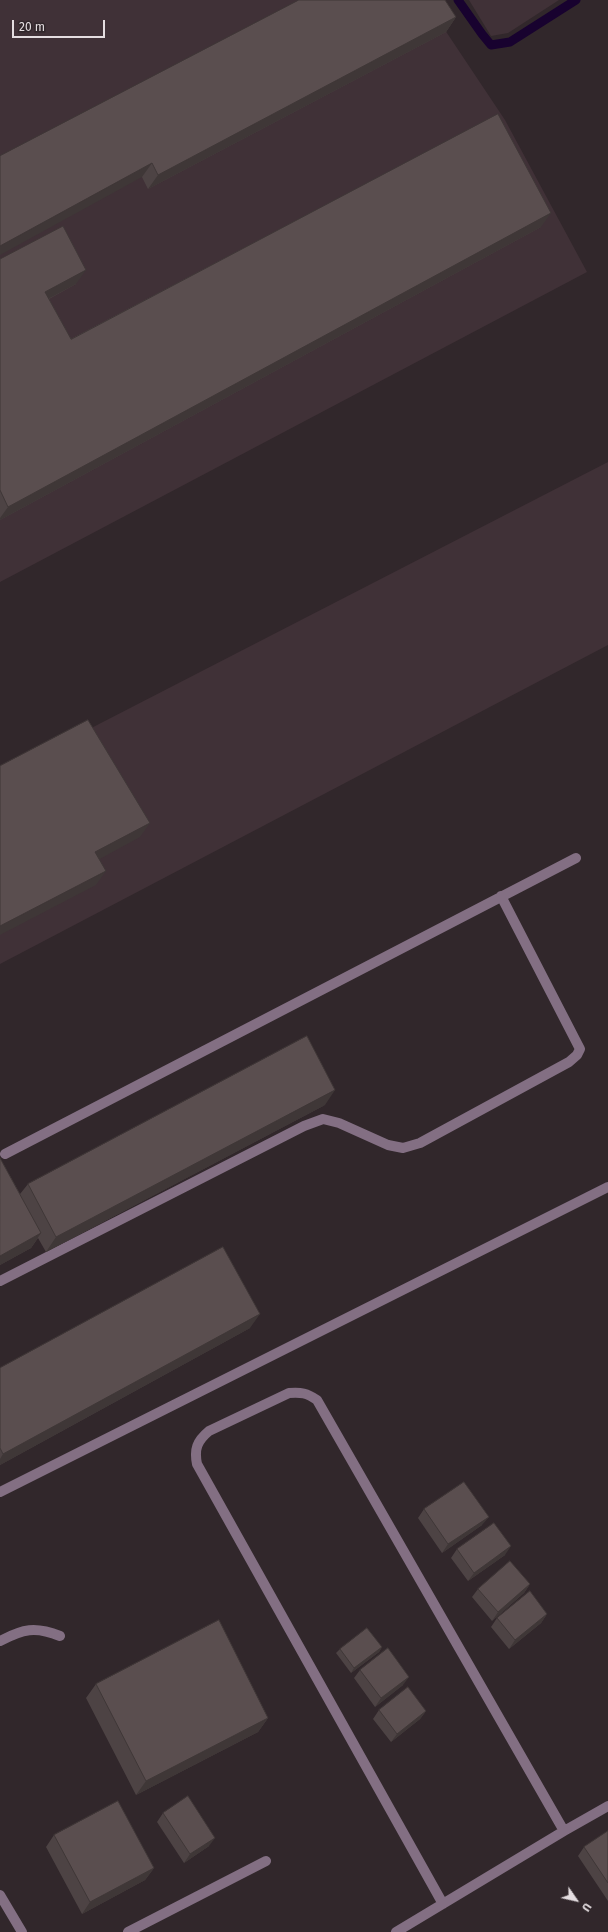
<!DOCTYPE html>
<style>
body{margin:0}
#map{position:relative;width:608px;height:1932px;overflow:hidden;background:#31272b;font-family:"Fira Sans",sans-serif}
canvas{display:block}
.north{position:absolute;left:556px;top:1880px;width:40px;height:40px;-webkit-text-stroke:3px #31272b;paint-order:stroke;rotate:124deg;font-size:11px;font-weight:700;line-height:16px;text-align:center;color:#e4dde0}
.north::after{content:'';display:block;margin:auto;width:14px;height:18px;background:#e4dde0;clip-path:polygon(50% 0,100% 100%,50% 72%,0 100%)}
.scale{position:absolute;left:12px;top:20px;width:93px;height:18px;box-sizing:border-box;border:2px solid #e4dde0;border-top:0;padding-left:5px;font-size:12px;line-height:14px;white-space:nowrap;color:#e4dde0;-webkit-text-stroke:3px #31272b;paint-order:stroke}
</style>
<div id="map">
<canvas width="608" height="1932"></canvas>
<div class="north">U</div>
<div class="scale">20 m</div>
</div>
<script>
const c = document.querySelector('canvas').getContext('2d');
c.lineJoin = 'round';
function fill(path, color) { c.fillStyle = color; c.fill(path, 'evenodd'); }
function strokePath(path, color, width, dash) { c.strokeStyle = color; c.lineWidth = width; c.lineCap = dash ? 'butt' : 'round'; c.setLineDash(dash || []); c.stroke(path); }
fill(new Path2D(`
 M 0,0 L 425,0 L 505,120 L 587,272 L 0,582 Z
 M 469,0 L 559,0 L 508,33 L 491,36 Z
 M 608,462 L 608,645 L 0,964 L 0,775 Z`), '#403137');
strokePath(new Path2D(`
 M 458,0 L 482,34 L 491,45 L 510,42 L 576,0`), '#18022f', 9);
strokePath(new Path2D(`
 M 5,1154 L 576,858
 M 0,1281 L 304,1126 L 323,1119 L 339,1123 L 388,1145 L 403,1148 L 420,1143 L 569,1062 L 577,1055 L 580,1049 L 501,896
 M 0,1492 L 608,1187
 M 0,1641 C 23,1629 35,1626 60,1636
 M 0,1895 L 22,1932
 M 443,1904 L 197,1464 C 194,1449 197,1441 209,1431 L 289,1393 C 301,1392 307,1393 317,1400 L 564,1831
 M 128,1932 L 266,1861
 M 396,1932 L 564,1831 L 608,1806`), '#836f83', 10);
fill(new Path2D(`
 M 456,17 L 446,32 L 148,189 L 142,177 L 0,156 Z
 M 541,227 L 0,520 L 0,259 L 76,284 L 49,299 L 71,339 Z
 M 325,1105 L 46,1252 L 38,1238 L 31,1248 L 0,1265 L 0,1158 L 20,1194 L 28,1184 Z
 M 250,1328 L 0,1465 L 0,1368 Z
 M 424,1509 L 482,1525 L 442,1553 L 418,1518 Z
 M 457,1549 L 505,1555 L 468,1581 L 451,1558 Z
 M 530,1584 L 524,1593 L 492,1621 L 472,1597 L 478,1589 Z
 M 547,1614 L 541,1623 L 509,1649 L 491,1627 L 497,1618 Z
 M 382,1647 L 379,1652 L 351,1673 L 336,1653 L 340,1649 Z
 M 360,1670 L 403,1685 L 375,1707 L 354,1678 Z
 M 96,1684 L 268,1718 L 258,1732 L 136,1795 L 86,1698 Z
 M 379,1710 L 426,1711 L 420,1719 L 391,1742 L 373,1719 Z
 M 163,1813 L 209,1846 L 184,1863 L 157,1822 Z
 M 608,1831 L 608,1901 L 578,1856 L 584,1847 Z
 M 54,1835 L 154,1868 L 145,1880 L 82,1914 L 46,1847 Z`), '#4d4344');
fill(new Path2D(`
 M 456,17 L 446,32 L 148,189 L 158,175 Z
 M 152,163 L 142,177 L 0,255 L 0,246 Z
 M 551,213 L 541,227 L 0,520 L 0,518 L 8,507 Z
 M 86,270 L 76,284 L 35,306 L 45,292 Z
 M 150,823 L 140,837 L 85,867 L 95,852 Z
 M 106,871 L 96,885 L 0,935 L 0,926 Z
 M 335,1090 L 325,1105 L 46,1252 L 56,1237 Z
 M 41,1233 L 31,1248 L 0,1265 L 0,1256 Z
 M 260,1314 L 250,1328 L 0,1465 L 0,1459 L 3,1454 Z
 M 489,1517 L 482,1525 L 442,1553 L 448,1544 Z
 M 511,1546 L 505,1555 L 468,1581 L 474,1573 Z
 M 530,1584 L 524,1593 L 492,1621 L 498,1612 Z
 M 547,1614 L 541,1623 L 509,1649 L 515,1640 Z
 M 382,1647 L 379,1652 L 351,1673 L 354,1668 Z
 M 409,1677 L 403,1685 L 375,1707 L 381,1698 Z
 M 426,1711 L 420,1719 L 391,1742 L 397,1734 Z
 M 268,1718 L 258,1732 L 136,1795 L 146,1781 Z
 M 215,1838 L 209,1846 L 184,1863 L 190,1854 Z
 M 154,1868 L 145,1880 L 82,1914 L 90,1902 Z`), '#3f3737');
const building = new Path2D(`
 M 299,0 L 445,0 L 456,17 L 158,175 L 152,163 L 0,246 L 0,156 Z
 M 498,114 L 551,213 L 8,507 L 0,490 L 0,259 L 63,226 L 86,270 L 45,292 L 71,339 Z
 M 88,720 L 150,823 L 95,852 L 106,871 L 0,926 L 0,766 Z
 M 307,1036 L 335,1090 L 56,1237 L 28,1184 Z
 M 0,1158 L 41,1233 L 0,1256 Z
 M 223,1247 L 260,1314 L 3,1454 L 0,1448 L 0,1368 Z
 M 464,1482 L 489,1517 L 448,1544 L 424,1509 Z
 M 494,1523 L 511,1546 L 474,1573 L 457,1549 Z
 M 510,1561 L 530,1584 L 498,1612 L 478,1589 Z
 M 530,1591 L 547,1614 L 515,1640 L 497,1618 Z
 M 219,1620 L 268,1718 L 146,1781 L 96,1684 Z
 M 367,1628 L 382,1647 L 354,1668 L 340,1649 Z
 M 388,1648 L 409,1677 L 381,1698 L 360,1670 Z
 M 408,1687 L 426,1711 L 397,1734 L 379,1710 Z
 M 188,1796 L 215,1838 L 190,1854 L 163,1813 Z
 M 118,1801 L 154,1868 L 90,1902 L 54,1835 Z
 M 608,1831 L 608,1883 L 584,1847 Z`);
fill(building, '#5a4e4f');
strokePath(building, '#3f3737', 1);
</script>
